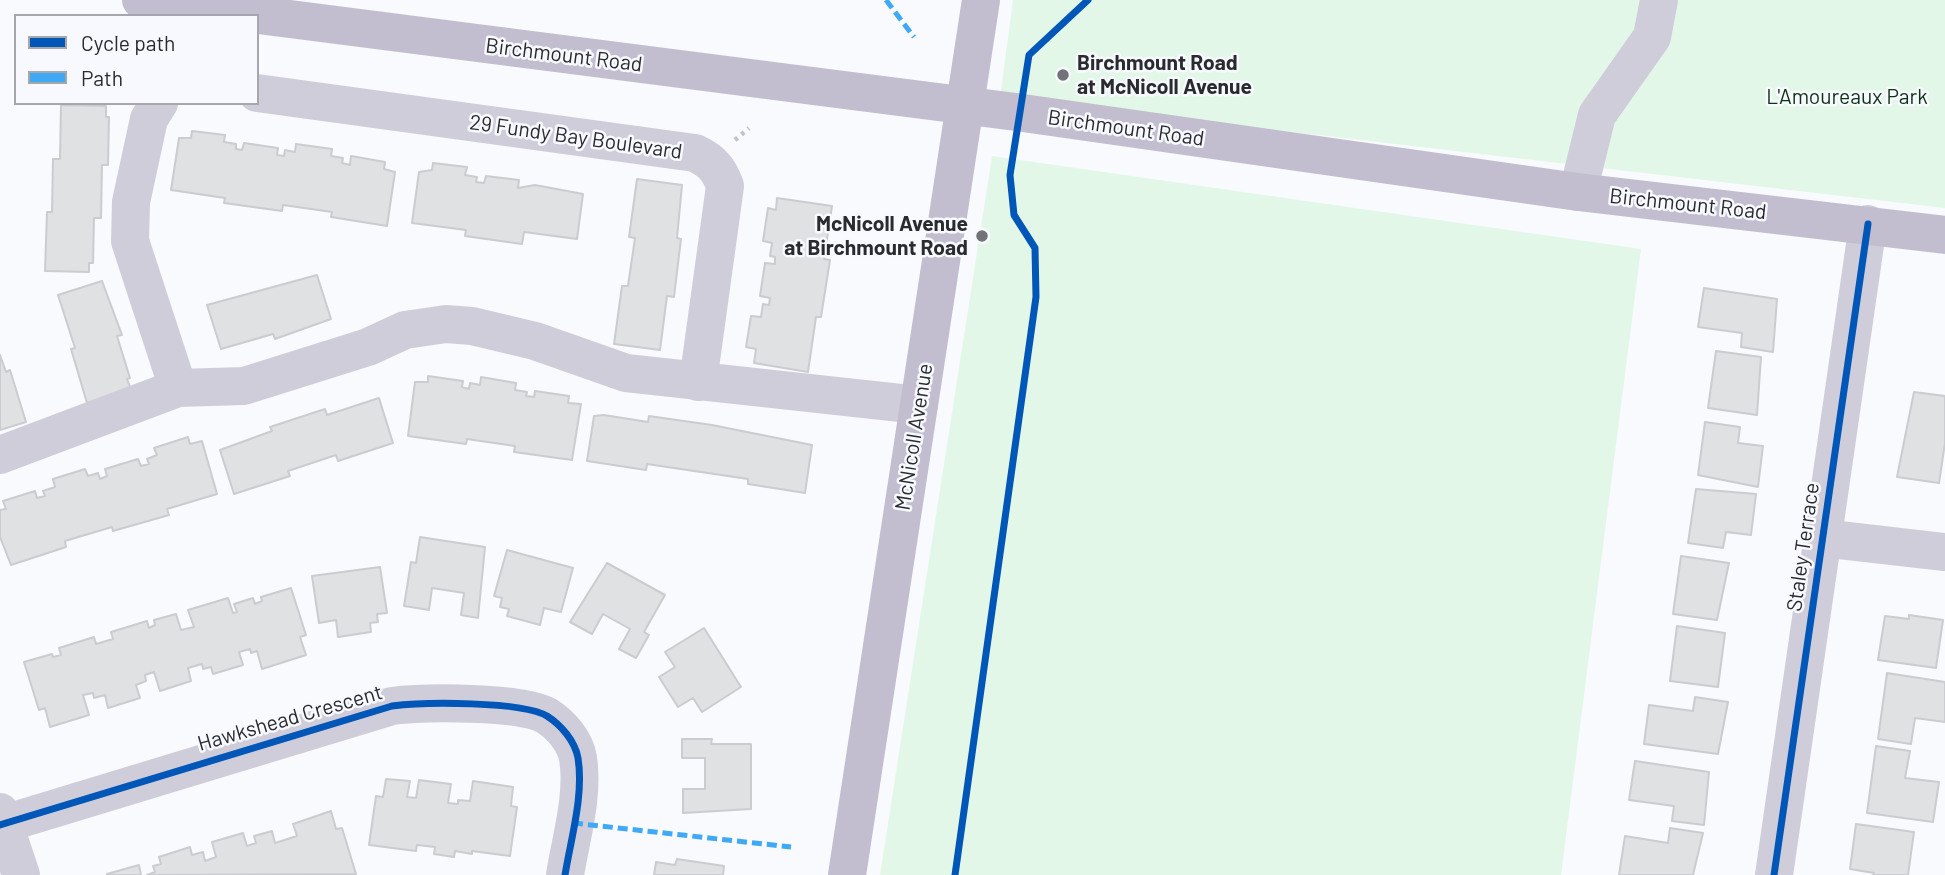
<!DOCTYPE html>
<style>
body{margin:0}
#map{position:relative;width:1945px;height:875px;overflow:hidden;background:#f8fafd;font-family:Barlow,sans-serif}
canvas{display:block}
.legend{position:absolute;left:14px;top:14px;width:245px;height:91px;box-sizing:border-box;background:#f7f9fe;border:2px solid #a5a7ab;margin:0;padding:9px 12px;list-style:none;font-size:21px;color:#2a2b2e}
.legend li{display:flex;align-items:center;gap:14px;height:35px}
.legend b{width:35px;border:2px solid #a5a7ab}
</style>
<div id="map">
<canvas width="1945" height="875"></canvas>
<ul class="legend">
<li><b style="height:9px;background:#0057b8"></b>Cycle path</li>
<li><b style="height:9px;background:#3fa9f5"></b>Path</li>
</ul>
</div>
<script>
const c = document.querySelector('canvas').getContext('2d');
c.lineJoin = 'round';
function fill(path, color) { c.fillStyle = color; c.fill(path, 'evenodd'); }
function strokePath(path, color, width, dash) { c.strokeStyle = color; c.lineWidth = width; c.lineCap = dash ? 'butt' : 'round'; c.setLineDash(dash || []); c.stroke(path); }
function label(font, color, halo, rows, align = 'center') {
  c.font = font + ' Barlow,sans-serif'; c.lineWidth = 5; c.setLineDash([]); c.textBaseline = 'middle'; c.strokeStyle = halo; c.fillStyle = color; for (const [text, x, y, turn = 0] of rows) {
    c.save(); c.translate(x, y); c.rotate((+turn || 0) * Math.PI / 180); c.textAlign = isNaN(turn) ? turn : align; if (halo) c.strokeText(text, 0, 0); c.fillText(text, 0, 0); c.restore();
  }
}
fill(new Path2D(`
 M 1013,0 L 1945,0 L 1945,208 L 1000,98 Z
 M 992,156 L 1641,249 L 1561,875 L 880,875 Z`), '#e3f7e8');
const building = new Path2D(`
 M 61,105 L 106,106 L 106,117 L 109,117 L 108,165 L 102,165 L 101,218 L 94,218 L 93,263 L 89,263 L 89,272 L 45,271 L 47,212 L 52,212 L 53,159 L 60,159 Z
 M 192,131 L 225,135 L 224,142 L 236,144 L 236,149 L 242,150 L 244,143 L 278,148 L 277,155 L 284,156 L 285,150 L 295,152 L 296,144 L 332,149 L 331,156 L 343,158 L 342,163 L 350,165 L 351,156 L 385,162 L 384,169 L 395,172 L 387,226 L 331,217 L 332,212 L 283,205 L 282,211 L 224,203 L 225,198 L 171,190 L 179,138 L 191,138 Z
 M 433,163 L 467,167 L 465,175 L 477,177 L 476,182 L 484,183 L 486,176 L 519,180 L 518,188 L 535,185 L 583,194 L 577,239 L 524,232 L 522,244 L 465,236 L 466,230 L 412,223 L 419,172 L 432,170 Z
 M 637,179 L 682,185 L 677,238 L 681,239 L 674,297 L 667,296 L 660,350 L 614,344 L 622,286 L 628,286 L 635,238 L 629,237 Z
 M 777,198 L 832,206 L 824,259 L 830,260 L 821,317 L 816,317 L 808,372 L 754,363 L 756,349 L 746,347 L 751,316 L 761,317 L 763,304 L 769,305 L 770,298 L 760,296 L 765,263 L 775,264 L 775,257 L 770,256 L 772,243 L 763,241 L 768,208 L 776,210 Z
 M 317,275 L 331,319 L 275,339 L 273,334 L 221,349 L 207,305 Z
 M 102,281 L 122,335 L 117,336 L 130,378 L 127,379 L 131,389 L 87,403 L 71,349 L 75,348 L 58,295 Z
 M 1704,288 L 1777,299 L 1773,352 L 1741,347 L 1742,333 L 1698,327 Z
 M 1716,351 L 1761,357 L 1757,415 L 1708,408 Z
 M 0,355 L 6,372 L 10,370 L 26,422 L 0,430 Z
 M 428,376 L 463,381 L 462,387 L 469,389 L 470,383 L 480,385 L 481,377 L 516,383 L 515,390 L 527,392 L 526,396 L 534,397 L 535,391 L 569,396 L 568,403 L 581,404 L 572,460 L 514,452 L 515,446 L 467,439 L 466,444 L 408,436 L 415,382 L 428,382 Z
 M 1914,392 L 1945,396 L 1945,443 L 1939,483 L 1897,477 Z
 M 379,398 L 393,443 L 338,461 L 336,455 L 288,471 L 290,476 L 234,494 L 220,450 L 272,431 L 270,427 L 325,409 L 327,415 Z
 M 604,415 L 648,422 L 649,416 L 712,425 L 812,445 L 805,493 L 748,484 L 748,479 L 647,464 L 646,470 L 587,461 L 594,416 Z
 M 1705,422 L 1740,427 L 1738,443 L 1763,446 L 1758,487 L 1698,475 Z
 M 188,437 L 190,444 L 202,441 L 217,494 L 167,509 L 169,515 L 113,531 L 112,527 L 65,541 L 66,547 L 11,565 L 0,537 L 0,510 L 6,509 L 3,501 L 35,491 L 37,498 L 45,496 L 43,491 L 55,487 L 53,479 L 85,469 L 88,476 L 98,473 L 100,479 L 107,476 L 105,469 L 138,459 L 141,466 L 149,464 L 147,459 L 157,455 L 154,448 Z
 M 1696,489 L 1756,494 L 1751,535 L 1726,532 L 1723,548 L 1688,543 Z
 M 420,537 L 485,547 L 478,618 L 461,615 L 464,593 L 432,588 L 429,610 L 404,606 L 411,562 L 416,563 Z
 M 507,550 L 573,568 L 561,612 L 544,608 L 540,625 L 507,616 L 509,609 L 500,607 L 502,598 L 494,596 Z
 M 1681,556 L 1729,563 L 1717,620 L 1673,614 Z
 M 607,563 L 665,595 L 644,632 L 649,635 L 636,658 L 619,649 L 630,629 L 603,614 L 592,634 L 570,622 Z
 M 380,567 L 387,613 L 377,614 L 378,622 L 370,623 L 371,632 L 338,637 L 336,620 L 319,623 L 312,576 Z
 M 291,588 L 306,635 L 300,637 L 306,655 L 262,669 L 257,651 L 251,653 L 250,649 L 239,652 L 243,665 L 213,674 L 211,667 L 203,669 L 202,664 L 188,668 L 191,681 L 160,691 L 154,672 L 145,675 L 146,681 L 136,685 L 140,698 L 108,708 L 105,695 L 94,698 L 93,693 L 83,695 L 89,715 L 50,727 L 45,708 L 39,710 L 24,662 L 52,654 L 53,657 L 61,655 L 59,648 L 94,637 L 96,644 L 113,639 L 111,632 L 147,621 L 149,628 L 155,625 L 154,620 L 176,614 L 181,630 L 194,627 L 188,610 L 228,598 L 233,613 L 237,612 L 234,604 L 253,598 L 255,604 L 262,601 L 261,597 Z
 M 1909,615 L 1943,620 L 1936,668 L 1878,660 L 1885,616 L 1909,619 Z
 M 1677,626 L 1725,633 L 1718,687 L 1670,681 Z
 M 704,628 L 741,687 L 702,712 L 693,698 L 678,707 L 659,677 L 675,667 L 665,652 Z
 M 1887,673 L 1945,682 L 1945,722 L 1915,718 L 1911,744 L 1878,739 Z
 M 1695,697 L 1728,702 L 1718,754 L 1644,744 L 1649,705 L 1693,711 Z
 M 682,739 L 712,739 L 711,744 L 751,744 L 751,809 L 683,813 L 683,789 L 705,789 L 705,758 L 682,758 Z
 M 1876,746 L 1910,751 L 1905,778 L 1939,782 L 1933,822 L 1867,813 Z
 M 1635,761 L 1709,772 L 1704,825 L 1672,821 L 1674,806 L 1629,800 Z
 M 386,779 L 410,781 L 407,797 L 416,798 L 419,780 L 451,784 L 448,803 L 458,804 L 458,800 L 470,801 L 473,781 L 513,787 L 511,806 L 517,807 L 510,856 L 472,851 L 472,854 L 455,851 L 454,857 L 434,854 L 435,847 L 417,845 L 416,851 L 369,845 L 376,796 L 383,797 Z
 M 331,811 L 336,829 L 342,828 L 356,874 L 147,875 L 155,872 L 153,866 L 161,864 L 159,857 L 190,847 L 192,855 L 203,852 L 205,861 L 216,857 L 212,842 L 243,833 L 247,846 L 256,843 L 254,836 L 272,831 L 275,843 L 297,836 L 293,824 Z
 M 1856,824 L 1914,832 L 1908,875 L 1873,875 L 1874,873 L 1850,869 Z
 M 1670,828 L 1703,833 L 1693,875 L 1619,875 L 1625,836 L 1668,843 Z
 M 677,859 L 724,866 L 723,875 L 654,875 L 656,862 L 675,865 Z
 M 139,865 L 141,875 L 107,875 L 107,874 Z`);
fill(building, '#dfe1e3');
strokePath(building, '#cbcccf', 2);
strokePath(new Path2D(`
 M 735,140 L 749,128`), '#c3c1cb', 4.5, [3.5, 5]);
strokePath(new Path2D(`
 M 257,93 L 695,153 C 712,161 719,169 725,186 L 698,382
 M 159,103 L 149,119 L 131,202 L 130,241 L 178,388
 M 1578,192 L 1597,115 L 1652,37 L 1659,0
 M 0,455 L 178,388 L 244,386 L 368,347 L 405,330 L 446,324 L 472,326 L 535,341 L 626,373 L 919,405
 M 1822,538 L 1945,552
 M 0,812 L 21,875
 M 0,825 L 392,706 C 424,702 521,701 547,716 C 561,725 575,741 578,758 C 584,795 571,838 565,875
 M 1774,875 L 1868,224`), '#d0cddb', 38);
strokePath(new Path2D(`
 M 141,0 L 1016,112 L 1578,192 L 1945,235
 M 847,875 L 981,0`), '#c2bed0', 38);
strokePath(new Path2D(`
 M 886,0 L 914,37
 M 573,823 L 791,847`), '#3fa9f5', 5, [10, 5]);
strokePath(new Path2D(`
 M 0,825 L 392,706 C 424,702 521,701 547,716 C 561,725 575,741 578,758 C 584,795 571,838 565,875
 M 955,875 L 1036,297 L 1035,248 L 1014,215 L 1010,175 L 1029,55 L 1088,0
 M 1774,875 L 1868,224`), '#0057b8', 7);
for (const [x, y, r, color] of [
 [1063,75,7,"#727376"],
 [982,236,7,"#727376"]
]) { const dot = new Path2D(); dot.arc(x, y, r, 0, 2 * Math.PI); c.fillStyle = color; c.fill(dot); strokePath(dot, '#f7f9fe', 2.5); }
label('21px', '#2a2b2e', '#f7f9fe', [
 ["Birchmount Road",564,55,7],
 ["Birchmount Road",1126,128,8],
 ["29 Fundy Bay Boulevard",576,137,8],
 ["Birchmount Road",1688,204,6],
 ["McNicoll Avenue",914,437,-81],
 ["Staley Terrace",1803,547,-82],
 ["Hawkshead Crescent",290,718,-16]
]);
label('bold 21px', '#2a2b2e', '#f7f9fe', [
 ["Birchmount Road",1077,63],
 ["at McNicoll Avenue",1077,87],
 ["McNicoll Avenue",968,224,"right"],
 ["at Birchmount Road",968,248,"right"]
], 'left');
label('21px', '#0c3315', '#f7f9fe', [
 ["L'Amoureaux Park",1847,97]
]);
</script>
